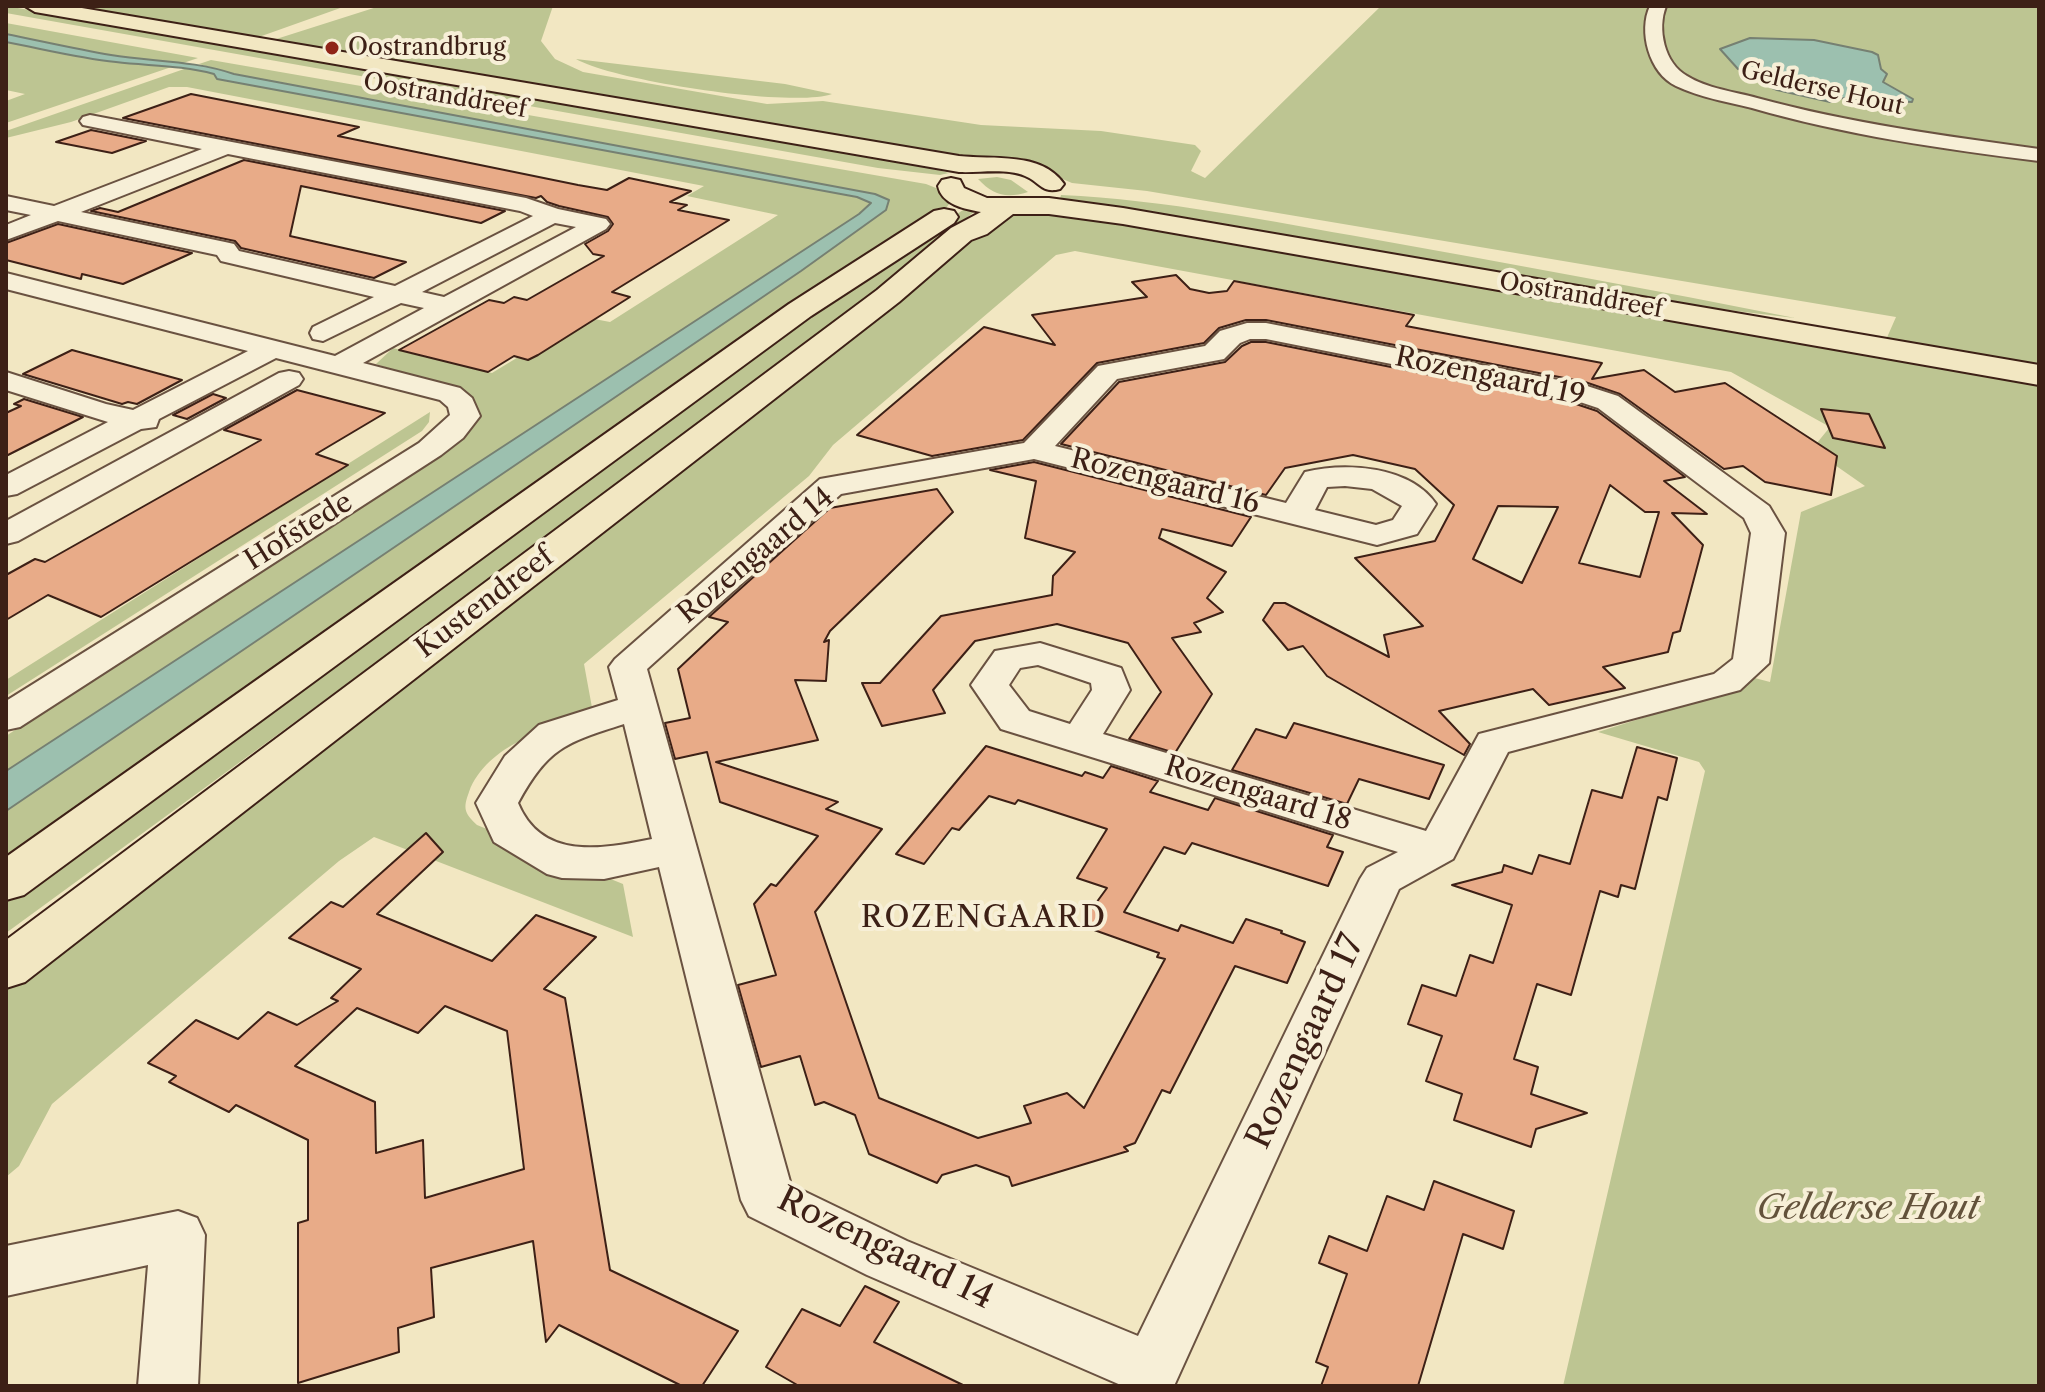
<!DOCTYPE html>
<style>
body{margin:0}
#map{position:relative;width:2045px;height:1392px;overflow:hidden;background:#f2e7c2;font-family:"Libre Caslon Text",serif}
canvas{display:block}
.frame{position:absolute;inset:0;border:8px solid #3d2016;pointer-events:none}
</style>
<div id="map">
<canvas width="2045" height="1392"></canvas>
<div class="frame"></div>
</div>
<script>
const c = document.querySelector('canvas').getContext('2d');
c.lineJoin = 'round';
function fill(path, color) { c.fillStyle = color; c.fill(path, 'evenodd'); }
function strokePath(path, color, width, dash) { c.strokeStyle = color; c.lineWidth = width; c.lineCap = dash ? 'butt' : 'round'; c.setLineDash(dash || []); c.stroke(path); }
function label(font, color, halo, rows, align = 'center') {
  c.font = font + ' "Libre Caslon Text",serif'; c.lineWidth = 8; c.setLineDash([]); c.textBaseline = 'middle'; c.strokeStyle = halo; c.fillStyle = color; for (const [text, x, y, turn = 0] of rows) {
    c.save(); c.translate(x, y); c.rotate((+turn || 0) * Math.PI / 180); c.textAlign = isNaN(turn) ? turn : align; if (halo) c.strokeText(text, 0, 0); c.fillText(text, 0, 0); c.restore();
  }
}
fill(new Path2D(`
 M 6,6 L 898,159 L 949,173 L 940,175 L 878,168 L 6,13 Z
 M 62,6 L 346,6 L 256,38 Z
 M 380,6 L 553,6 L 541,41 L 555,59 L 583,72 L 767,104 L 823,101 L 981,125 L 1101,131 L 1195,145 L 1201,151 L 1191,171 L 1205,178 L 1381,6 L 2039,6 L 2039,1386 L 1563,1386 L 1705,771 L 1699,762 L 1598,732 L 1712,696 L 1728,671 L 1770,682 L 1801,512 L 1865,486 L 1812,449 L 1830,427 L 1731,372 L 1075,251 L 1056,255 L 833,445 L 809,476 L 584,664 L 593,713 C 549,728 487,744 469,792 C 463,808 464,813 477,825 L 623,884 L 633,937 L 374,837 L 339,861 L 52,1104 L 19,1166 L 6,1177 L 6,988 L 185,855 L 1004,215 L 1033,211 L 1081,216 L 1878,358 L 1896,317 L 1147,191 L 1072,183 L 1046,172 L 270,41 Z
 M 6,23 L 198,58 L 6,123 L 6,101 L 25,94 L 6,90 Z
 M 576,59 L 785,84 L 832,94 C 792,108 614,81 576,59 Z
 M 211,60 L 926,184 L 941,190 L 950,203 L 942,213 L 6,858 L 6,811 L 886,210 L 875,194 L 234,74 L 199,64 Z
 M 187,68 L 857,197 L 872,202 L 859,214 L 6,771 L 6,736 L 461,435 L 442,386 L 376,364 L 393,348 L 492,373 L 584,317 L 610,322 L 778,215 L 687,196 L 704,186 L 187,87 L 169,87 L 71,122 L 6,138 L 6,131 Z
 M 997,177 L 1011,180 L 1028,192 C 1006,199 993,195 978,179 Z
 M 1061,195 C 1166,200 1269,221 1372,239 C 1513,264 1654,290 1795,318 C 1548,290 1303,244 1060,199 Z
 M 969,209 L 975,211 L 874,294 L 585,510 L 6,933 L 6,900 L 847,287 L 963,210 Z
 M 430,412 L 429,422 L 422,431 L 6,696 L 6,680 Z`), '#bdc592');
const water = new Path2D(`
 M 6,34 C 41,41 76,49 111,55 C 153,62 193,60 234,74 L 875,194 L 889,200 L 886,210 L 801,271 L 6,811 L 6,771 L 859,214 L 871,203 L 857,197 L 217,79 L 214,74 C 181,65 149,66 116,62 C 78,58 43,49 6,42 Z
 M 1750,38 L 1814,40 L 1872,52 L 1878,55 L 1881,69 L 1887,74 L 1883,82 L 1913,99 L 1912,102 L 1840,98 L 1830,102 L 1777,90 L 1770,87 L 1782,83 L 1778,78 L 1738,69 L 1720,49 Z`);
fill(water, '#9cc0af');
strokePath(water, '#768072', 2);
const building = new Path2D(`
 M 191,94 L 359,127 L 338,136 L 578,185 L 607,190 L 629,178 L 691,191 L 670,202 L 687,205 L 678,210 L 729,220 L 612,292 L 630,297 L 538,355 L 528,360 L 514,356 L 488,372 L 399,350 L 489,300 L 504,303 L 514,297 L 527,300 L 604,256 L 593,254 L 585,244 L 608,231 L 613,224 L 608,217 L 559,206 L 547,202 L 541,196 L 536,198 L 123,118 Z
 M 91,130 L 146,141 L 112,153 L 56,142 Z
 M 244,160 L 505,211 L 481,223 L 301,186 L 290,236 L 406,262 L 374,278 L 241,248 L 235,241 L 91,211 L 100,208 L 118,212 Z
 M 58,224 L 192,253 L 123,284 L 82,274 L 81,279 L 6,260 L 6,243 Z
 M 1176,275 L 1190,289 L 1209,293 L 1227,291 L 1234,281 L 1414,315 L 1406,326 L 1602,363 L 1592,379 L 1644,370 L 1675,392 L 1725,383 L 1837,456 L 1831,495 L 1765,482 L 1743,466 L 1724,469 L 1620,394 L 1585,382 L 1266,320 L 1246,320 L 1219,328 L 1204,343 L 1097,363 L 1023,440 L 932,456 L 857,435 L 984,327 L 1055,345 L 1032,315 L 1147,297 L 1132,282 Z
 M 1251,342 L 1266,342 L 1576,404 L 1597,411 L 1685,477 L 1664,481 L 1707,514 L 1672,513 L 1703,545 L 1680,631 L 1673,633 L 1668,652 L 1603,667 L 1625,688 L 1549,705 L 1533,689 L 1439,711 L 1470,744 L 1464,755 L 1327,676 L 1303,646 L 1288,650 L 1263,620 L 1274,603 L 1285,603 L 1389,657 L 1384,635 L 1423,626 L 1355,558 L 1435,541 L 1454,505 L 1415,469 L 1353,455 L 1285,468 L 1266,495 L 1061,444 L 1119,382 L 1225,362 L 1242,346 ZM 1610,485 L 1645,512 L 1659,512 L 1640,577 L 1579,563 ZM 1498,506 L 1558,507 L 1522,583 L 1473,559 Z
 M 72,350 L 182,380 L 137,404 L 128,402 L 122,404 L 23,374 Z
 M 297,390 L 385,413 L 316,454 L 348,465 L 101,617 L 48,595 L 6,620 L 6,575 L 35,559 L 45,562 L 261,440 L 224,430 Z
 M 213,394 L 226,398 L 187,419 L 173,415 Z
 M 24,399 L 83,417 L 6,456 L 6,413 L 21,406 L 14,404 Z
 M 1821,409 L 1869,414 L 1885,448 L 1833,438 Z
 M 1034,462 L 1251,517 L 1232,546 L 1162,529 L 1159,538 L 1226,572 L 1207,598 L 1223,612 L 1194,623 L 1201,632 L 1172,638 L 1212,694 L 1175,753 L 1129,739 L 1161,692 L 1128,643 L 1057,624 L 975,641 L 933,690 L 945,713 L 882,726 L 862,683 L 880,683 L 941,616 L 1052,595 L 1053,576 L 1075,552 L 1025,538 L 1036,481 L 990,470 Z
 M 937,489 L 953,512 L 830,631 L 824,642 L 829,640 L 826,681 L 795,680 L 818,740 L 716,762 L 838,802 L 826,809 L 882,829 L 815,912 L 879,1098 L 978,1138 L 1031,1123 L 1024,1106 L 1067,1093 L 1084,1108 L 1165,959 L 1157,957 L 1159,953 L 1080,925 L 1107,888 L 1077,878 L 1107,829 L 1018,800 L 1015,804 L 989,796 L 959,830 L 952,828 L 924,864 L 896,854 L 986,746 L 1082,776 L 1085,772 L 1103,778 L 1111,766 L 1158,781 L 1150,792 L 1208,810 L 1215,798 L 1333,835 L 1327,847 L 1343,852 L 1328,886 L 1192,843 L 1185,854 L 1164,847 L 1124,912 L 1178,931 L 1181,925 L 1233,943 L 1246,919 L 1282,931 L 1281,933 L 1305,942 L 1287,983 L 1235,966 L 1170,1093 L 1162,1090 L 1135,1143 L 1124,1147 L 1128,1151 L 1012,1186 L 1009,1177 L 976,1165 L 942,1175 L 937,1183 L 869,1154 L 855,1115 L 824,1102 L 815,1105 L 800,1056 L 761,1067 L 738,985 L 776,975 L 754,904 L 771,884 L 776,886 L 818,836 L 720,802 L 707,752 L 675,759 L 665,723 L 690,718 L 678,669 L 728,622 L 709,617 L 830,508 Z
 M 1294,723 L 1444,765 L 1429,799 L 1359,779 L 1347,804 L 1232,770 L 1256,729 L 1286,738 Z
 M 1637,747 L 1677,758 L 1667,800 L 1658,797 L 1635,889 L 1621,885 L 1618,897 L 1600,891 L 1571,995 L 1537,984 L 1514,1059 L 1538,1067 L 1531,1094 L 1587,1113 L 1536,1129 L 1531,1147 L 1454,1120 L 1462,1094 L 1426,1081 L 1442,1036 L 1408,1024 L 1422,985 L 1456,996 L 1470,955 L 1493,963 L 1512,905 L 1452,885 L 1502,872 L 1504,865 L 1532,874 L 1539,855 L 1570,864 L 1592,790 L 1622,798 Z
 M 426,833 L 443,852 L 377,914 L 492,961 L 536,915 L 596,937 L 544,989 L 565,998 L 610,1270 L 738,1331 L 702,1386 L 682,1386 L 559,1325 L 546,1342 L 533,1241 L 431,1268 L 434,1317 L 398,1328 L 399,1352 L 298,1383 L 298,1223 L 308,1220 L 308,1140 L 236,1105 L 229,1112 L 169,1082 L 176,1076 L 148,1063 L 196,1020 L 238,1039 L 268,1012 L 297,1025 L 338,1001 L 331,998 L 361,969 L 289,938 L 331,902 L 343,907 ZM 445,1006 L 507,1031 L 524,1169 L 425,1198 L 423,1140 L 376,1153 L 375,1102 L 295,1066 L 357,1008 L 418,1033 Z
 M 1434,1181 L 1514,1211 L 1503,1249 L 1463,1234 L 1418,1386 L 1321,1386 L 1328,1367 L 1316,1362 L 1347,1274 L 1319,1263 L 1329,1236 L 1367,1251 L 1387,1196 L 1424,1210 Z
 M 865,1286 L 899,1302 L 874,1342 L 965,1386 L 799,1386 L 766,1367 L 802,1309 L 840,1326 Z`);
fill(building, '#e8ab88');
strokePath(building, '#3d2016', 2);
const minor = new Path2D(`
 M 1650,6 L 1666,6 C 1657,29 1664,63 1687,76 C 1706,88 1735,92 1757,98 C 1849,123 1944,136 2039,149 L 2039,161 C 1942,149 1846,135 1752,108 C 1727,102 1699,97 1676,86 C 1649,73 1638,31 1650,6 Z
 M 90,115 L 526,198 L 558,209 L 606,219 L 610,224 L 606,229 L 363,363 L 460,388 L 472,398 L 480,416 L 463,438 L 441,455 L 20,727 L 6,730 L 6,701 L 419,443 L 450,415 L 448,407 L 440,400 L 276,358 L 159,419 L 156,427 L 141,429 L 17,494 L 6,496 L 6,475 L 108,422 L 6,390 L 6,372 L 106,404 L 133,410 L 248,351 L 6,289 L 6,273 L 335,356 L 424,308 L 401,303 L 323,341 L 313,339 L 310,333 L 313,327 L 374,297 L 221,261 L 217,255 L 58,221 L 6,240 L 6,225 L 31,215 L 6,210 L 6,196 L 54,206 L 202,149 L 83,125 L 80,121 L 83,117 ZM 228,154 L 520,211 L 533,216 L 395,286 L 239,251 L 234,244 L 225,242 L 81,212 ZM 555,223 L 576,227 L 444,297 L 422,292 Z
 M 1247,323 L 1266,323 L 1584,385 L 1618,396 L 1769,506 L 1785,533 L 1769,663 L 1740,690 L 1508,752 L 1453,859 L 1399,889 L 1174,1386 L 1123,1386 L 867,1275 L 749,1216 L 741,1200 L 659,867 L 604,879 L 562,878 L 547,874 L 494,842 L 476,803 L 505,756 L 539,725 L 618,700 L 609,667 L 615,659 L 820,479 L 1024,443 L 1098,366 L 1205,346 L 1220,331 ZM 1250,339 L 1266,339 L 1577,401 L 1598,408 L 1744,518 L 1751,533 L 1733,659 L 1714,674 L 1479,734 L 1426,831 L 1103,734 L 1130,690 L 1121,668 L 1040,643 L 995,651 L 971,685 L 1001,729 L 1398,852 L 1367,868 L 1360,879 L 1138,1336 L 907,1241 L 791,1185 L 647,669 L 841,494 L 1034,459 L 1377,545 L 1417,534 L 1436,504 C 1410,466 1346,462 1305,472 L 1286,503 L 1055,446 L 1117,379 L 1224,359 L 1240,343 ZM 1345,486 L 1372,489 L 1402,506 L 1393,520 L 1376,525 L 1315,510 L 1327,487 ZM 1038,665 L 1091,683 L 1092,690 L 1070,724 L 1029,711 L 1009,685 L 1020,668 ZM 624,724 L 652,839 C 602,849 542,861 518,803 C 549,747 565,743 624,724 Z
 M 289,371 L 299,373 L 303,379 L 299,385 L 18,541 L 6,544 L 6,521 L 279,373 Z
 M 178,1211 L 197,1218 L 205,1235 L 198,1386 L 138,1386 L 148,1265 L 6,1296 L 6,1246 Z`);
const major = new Path2D(`
 M 25,6 L 70,6 L 959,156 C 994,160 1041,151 1064,184 L 1060,189 C 1042,194 1040,182 1025,176 C 1006,168 980,173 959,172 L 35,12 Z
 M 951,178 L 960,180 L 964,188 L 987,198 L 1049,198 L 1123,208 L 2039,365 L 2039,385 L 1123,224 L 1049,214 L 1013,214 L 987,234 L 971,240 L 899,302 L 25,982 L 6,988 L 6,940 L 877,290 L 951,228 L 981,212 C 965,209 942,205 938,186 L 942,180 Z
 M 944,209 L 954,211 L 958,217 L 954,223 L 811,316 L 24,895 L 6,900 L 6,857 L 789,304 L 934,211 Z`);
strokePath(minor, '#6a5241', 4);
strokePath(major, '#3d2016', 4);
fill(minor, '#f7efd7');
fill(major, '#f2e7c2');
for (const [x, y, r, color] of [
 [332,48,8,"#8f2418"]
]) { const dot = new Path2D(); dot.arc(x, y, r, 0, 2 * Math.PI); c.fillStyle = color; c.fill(dot); strokePath(dot, '#f7efd7', 3); }
label('24px', '#3d2016', '#f7efd7', [
 ["Oostrandbrug",348,48]
], 'left');
label('24px', '#3d2016', '#f7efd7', [
 ["Gelderse Hout",1822,89,13],
 ["Oostranddreef",445,96,10],
 ["Oostranddreef",1581,296,10]
]);
label('28px', '#3d2016', '#f7efd7', [
 ["Rozengaard 19",1490,377,12],
 ["Rozengaard 16",1165,482,14],
 ["Hofstede",299,532,-32],
 ["Rozengaard 14",756,556,-40],
 ["Kustendreef",485,603,-37],
 ["Rozengaard 18",1258,794,17]
]);
c.letterSpacing = '2px';
label('30px', '#3d2016', '#f7efd7', [
 ["ROZENGAARD",984,918]
]);
c.letterSpacing = '0px';
label('34px', '#3d2016', '#f7efd7', [
 ["Rozengaard 17",1306,1042,-65],
 ["Rozengaard 14",885,1249,26]
]);
label('italic 34px', '#63523b', '#f7efd7', [
 ["Gelderse Hout",1868,1209]
]);
</script>
